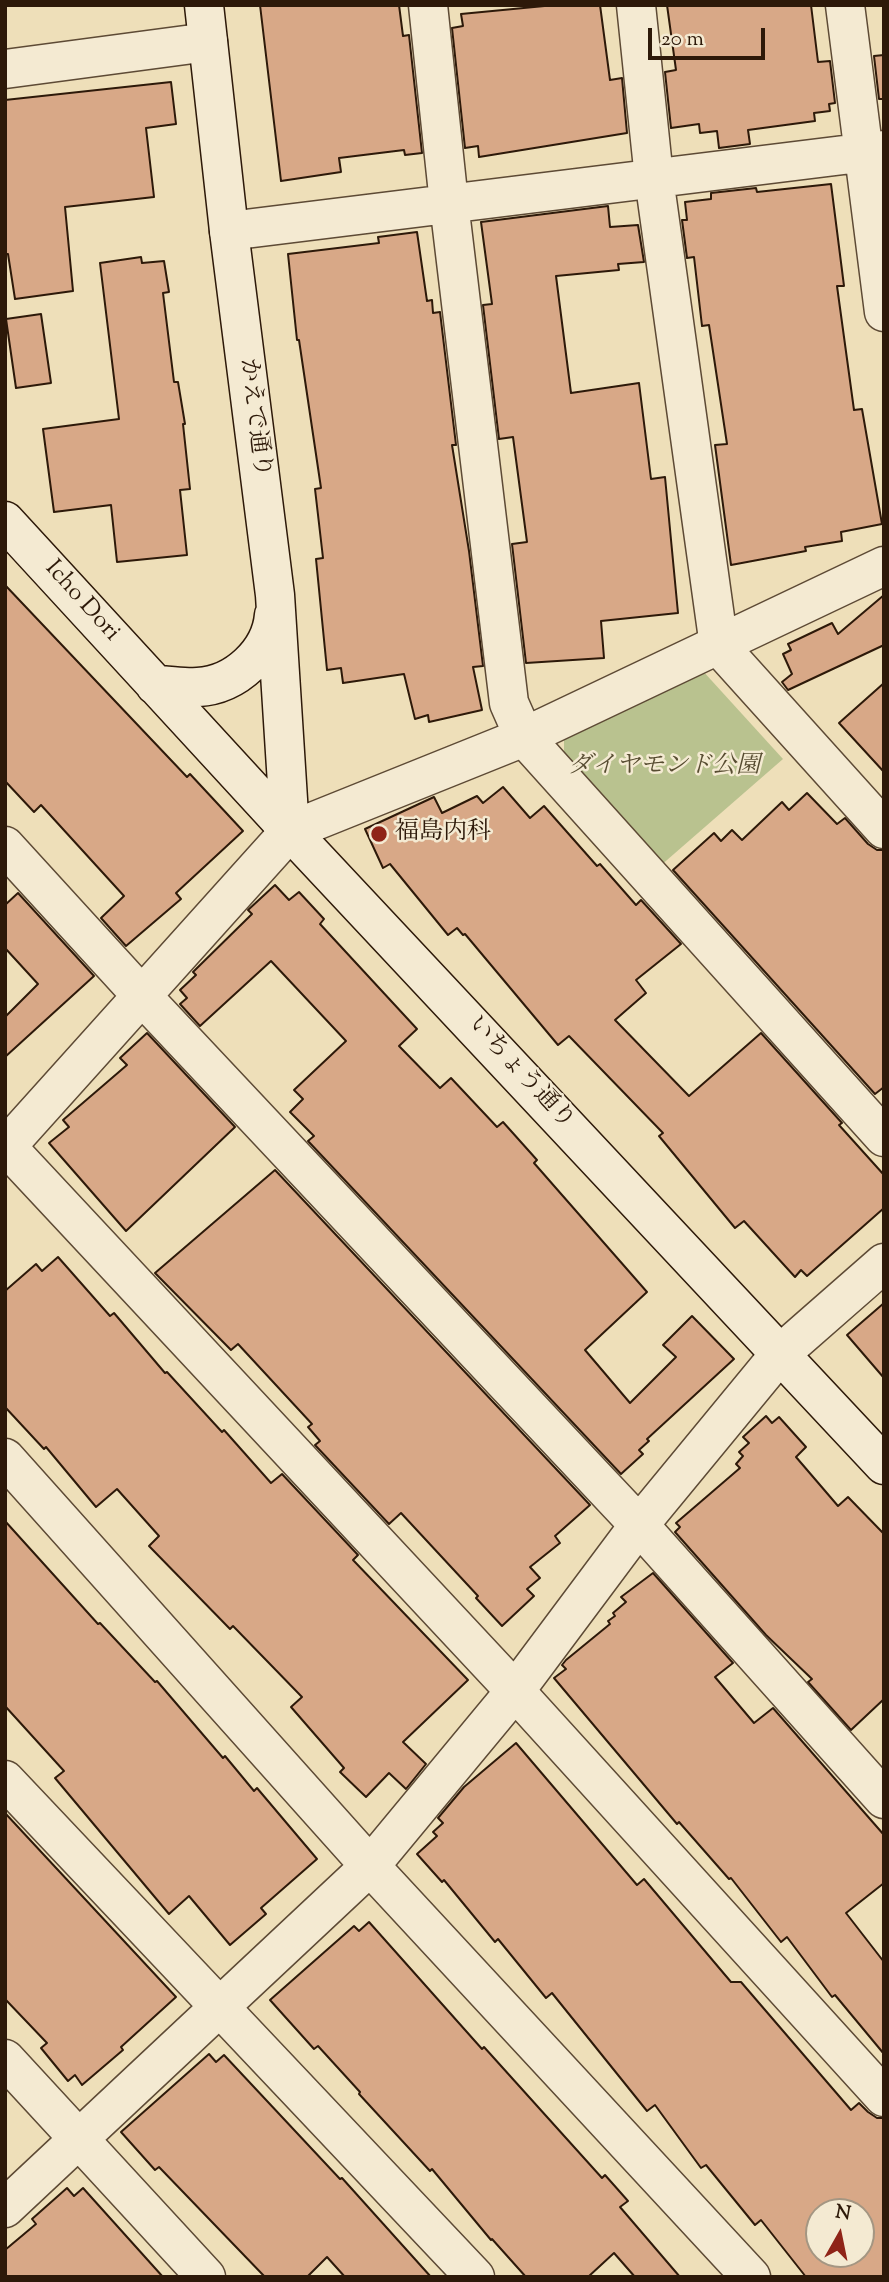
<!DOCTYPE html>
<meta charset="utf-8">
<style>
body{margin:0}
#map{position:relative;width:889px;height:2282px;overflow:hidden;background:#eedfb9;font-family:"Sorts Mill Goudy",serif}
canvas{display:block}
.frame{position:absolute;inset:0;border:7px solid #2d1909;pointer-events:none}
.north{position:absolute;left:805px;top:2198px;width:70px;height:70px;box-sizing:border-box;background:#f4ead2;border:2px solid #a49682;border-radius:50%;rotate:9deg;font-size:19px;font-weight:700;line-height:28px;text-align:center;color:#2d1909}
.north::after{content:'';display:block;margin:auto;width:24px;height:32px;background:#8f2418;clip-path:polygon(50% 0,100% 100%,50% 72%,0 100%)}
.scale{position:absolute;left:648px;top:28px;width:117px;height:32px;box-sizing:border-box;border:4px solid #2d1909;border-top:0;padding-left:9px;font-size:21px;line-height:24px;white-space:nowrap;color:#2d1909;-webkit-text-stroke:5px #f4ead2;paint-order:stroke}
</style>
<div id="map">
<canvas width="889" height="2282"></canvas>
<div class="frame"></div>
<div class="north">N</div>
<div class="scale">20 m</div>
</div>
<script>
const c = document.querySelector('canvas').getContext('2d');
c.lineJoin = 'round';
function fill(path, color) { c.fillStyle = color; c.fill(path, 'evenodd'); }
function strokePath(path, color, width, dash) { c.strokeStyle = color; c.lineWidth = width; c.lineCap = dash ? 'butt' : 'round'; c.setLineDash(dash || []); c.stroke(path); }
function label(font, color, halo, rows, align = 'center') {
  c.font = font + ' "Sorts Mill Goudy","Noto Serif JP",serif'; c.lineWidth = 5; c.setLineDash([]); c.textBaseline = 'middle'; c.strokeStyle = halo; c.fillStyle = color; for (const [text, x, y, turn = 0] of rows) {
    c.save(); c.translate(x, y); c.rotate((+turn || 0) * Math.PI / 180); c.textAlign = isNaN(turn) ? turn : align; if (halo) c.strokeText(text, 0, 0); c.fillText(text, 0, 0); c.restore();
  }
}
fill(new Path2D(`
 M 702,670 L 783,759 L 659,867 L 564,765 L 564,736 Z`), '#b9c28f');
const building = new Path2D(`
 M 260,5 L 399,5 L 403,36 L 409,35 L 422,153 L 405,155 L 404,150 L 339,158 L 341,172 L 281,181 Z
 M 555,5 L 600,5 L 610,80 L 622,78 L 627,133 L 479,157 L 478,146 L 465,148 L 452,28 L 463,26 L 461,14 Z
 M 667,5 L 811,5 L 818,62 L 830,61 L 835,103 L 829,104 L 830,111 L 814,113 L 815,121 L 748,130 L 750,144 L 719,148 L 717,131 L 700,133 L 699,124 L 671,128 L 665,72 L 676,70 Z
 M 884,55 L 884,99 L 879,99 L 874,56 Z
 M 171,82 L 176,124 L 146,128 L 154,197 L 65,207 L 73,291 L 15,299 L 8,254 L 5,254 L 5,100 Z
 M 831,184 L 844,286 L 837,286 L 854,410 L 862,409 L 882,524 L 841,532 L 842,541 L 805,547 L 806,551 L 731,565 L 715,445 L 727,444 L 709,325 L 702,326 L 694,257 L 687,258 L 682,220 L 687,220 L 685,202 L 711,199 L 711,193 L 756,188 L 757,192 Z
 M 608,206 L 610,227 L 638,225 L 644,262 L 618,264 L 619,270 L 556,276 L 571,393 L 639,383 L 651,479 L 665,477 L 678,613 L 601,621 L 604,658 L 526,663 L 512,544 L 527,542 L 513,437 L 499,439 L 483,305 L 492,304 L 481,222 Z
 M 417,232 L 427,301 L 432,300 L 433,313 L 440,312 L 456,445 L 452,445 L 469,551 L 483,666 L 473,667 L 482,710 L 429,722 L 428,715 L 415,719 L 404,674 L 343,683 L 341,668 L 327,670 L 316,559 L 323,558 L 315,489 L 321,488 L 299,340 L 297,340 L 288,254 L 379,243 L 378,237 Z
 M 141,257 L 142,263 L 164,261 L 169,292 L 163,293 L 174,382 L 178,382 L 185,424 L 183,424 L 190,489 L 180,490 L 187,555 L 117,562 L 111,505 L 54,512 L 43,429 L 119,419 L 100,263 Z
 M 41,314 L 51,383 L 16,388 L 6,319 Z
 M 5,585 L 187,777 L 190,774 L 243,831 L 176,893 L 181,899 L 126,946 L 101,918 L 124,896 L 41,805 L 34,812 L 5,781 Z
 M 884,595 L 884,645 L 788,690 L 782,682 L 792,674 L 783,654 L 791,650 L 788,644 L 832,623 L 838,634 Z
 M 884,683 L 884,772 L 839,723 Z
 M 503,787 L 530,818 L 544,806 L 597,866 L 600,864 L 636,905 L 641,900 L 681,944 L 636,980 L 646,993 L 615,1020 L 689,1096 L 761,1033 L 842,1123 L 839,1125 L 884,1175 L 884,1208 L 807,1276 L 801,1270 L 795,1277 L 744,1221 L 735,1228 L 659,1136 L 663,1133 L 569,1036 L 558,1045 L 465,934 L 463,935 L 457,928 L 448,935 L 390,864 L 383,868 L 365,829 L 434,797 L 442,813 L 477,796 L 483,803 Z
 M 807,793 L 837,824 L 845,818 L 868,844 L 877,850 L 884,850 L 884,1087 L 875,1094 L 673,870 L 714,833 L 721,841 L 732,830 L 742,840 L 782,802 L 789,810 Z
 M 275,885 L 289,900 L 299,892 L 324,919 L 320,924 L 417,1029 L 399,1046 L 440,1088 L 451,1078 L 497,1127 L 503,1122 L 537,1160 L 534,1163 L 647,1292 L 585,1350 L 630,1403 L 676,1357 L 663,1345 L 692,1316 L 734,1359 L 647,1439 L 649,1441 L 639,1450 L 643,1454 L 621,1474 L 308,1141 L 314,1136 L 290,1112 L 303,1099 L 294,1090 L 346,1041 L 271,961 L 200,1026 L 180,1004 L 187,998 L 180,990 L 196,975 L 193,972 L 252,914 L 248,910 Z
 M 18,893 L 94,976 L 5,1057 L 5,1017 L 38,984 L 5,948 L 5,905 Z
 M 147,1033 L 235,1127 L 126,1231 L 49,1143 L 69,1127 L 63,1120 L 127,1065 L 120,1058 Z
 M 275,1170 L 590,1505 L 555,1536 L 560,1543 L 530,1567 L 540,1578 L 527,1589 L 534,1596 L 502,1626 L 476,1598 L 478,1596 L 401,1513 L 389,1524 L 315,1445 L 320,1441 L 308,1427 L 312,1424 L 238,1344 L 231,1350 L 155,1273 Z
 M 58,1257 L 110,1316 L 114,1313 L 165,1373 L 167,1372 L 222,1432 L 224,1430 L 271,1483 L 282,1474 L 358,1555 L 353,1560 L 468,1680 L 403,1742 L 426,1764 L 406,1789 L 389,1773 L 366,1797 L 340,1772 L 344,1768 L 291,1707 L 302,1697 L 233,1626 L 230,1629 L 149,1546 L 159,1536 L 117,1489 L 96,1507 L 46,1447 L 44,1449 L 5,1407 L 5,1291 L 36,1264 L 42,1271 Z
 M 884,1303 L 884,1378 L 847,1335 Z
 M 766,1416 L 772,1423 L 779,1417 L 806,1447 L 796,1457 L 838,1506 L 848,1497 L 884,1534 L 884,1699 L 851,1730 L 808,1682 L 812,1679 L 766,1635 L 675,1532 L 680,1527 L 676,1523 L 740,1468 L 736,1464 L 743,1456 L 739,1452 L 749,1443 L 743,1437 Z
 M 5,1521 L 98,1624 L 100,1623 L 155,1682 L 157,1681 L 223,1758 L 225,1756 L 254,1791 L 257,1788 L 317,1859 L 261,1908 L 266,1914 L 230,1945 L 189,1896 L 169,1914 L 55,1778 L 64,1771 L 5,1706 Z
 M 653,1573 L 733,1663 L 715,1677 L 754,1723 L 773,1708 L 884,1835 L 884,1883 L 846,1913 L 884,1962 L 884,2054 L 835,1995 L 832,1997 L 787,1937 L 781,1942 L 731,1878 L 729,1879 L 679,1822 L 677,1824 L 554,1678 L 566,1669 L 562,1665 L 566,1660 L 610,1624 L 608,1621 L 615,1616 L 613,1613 L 626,1602 L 621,1597 Z
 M 516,1743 L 637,1885 L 644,1879 L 731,1982 L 741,1982 L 851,2110 L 859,2103 L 868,2112 L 877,2118 L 884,2118 L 884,2277 L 806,2277 L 761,2220 L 755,2225 L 706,2165 L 701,2168 L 655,2105 L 647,2111 L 552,1993 L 546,1998 L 498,1939 L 495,1942 L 444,1880 L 442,1882 L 417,1854 L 437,1836 L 433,1832 L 443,1823 L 438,1818 L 464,1787 ZM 819,2212 L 861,2212 L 861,2254 L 819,2254 Z
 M 5,1813 L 176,1997 L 121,2047 L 123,2050 L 82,2085 L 75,2075 L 68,2081 L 41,2048 L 47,2043 L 5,1999 Z
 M 369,1922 L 482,2049 L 484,2047 L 602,2178 L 605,2175 L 628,2201 L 620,2207 L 680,2277 L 635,2277 L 614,2253 L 588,2277 L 526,2277 L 492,2239 L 491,2240 L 432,2169 L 430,2171 L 359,2094 L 360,2092 L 318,2046 L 314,2049 L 270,2000 L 354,1926 L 359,1931 Z
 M 209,2054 L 216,2062 L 224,2055 L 340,2179 L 342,2178 L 431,2277 L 345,2277 L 327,2257 L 307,2277 L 265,2277 L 159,2167 L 155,2170 L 121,2132 Z
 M 67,2188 L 74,2196 L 83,2188 L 163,2277 L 5,2277 L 5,2250 L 36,2224 L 32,2219 Z`);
fill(building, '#d8a887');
strokePath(building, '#2d1909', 2);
const street = new Path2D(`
 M 428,5 L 449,203 L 509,703 L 524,737 L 884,1137
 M 636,5 L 654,178 L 719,646 L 884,829
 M 845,5 L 884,312
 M 5,69 L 208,42
 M 229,231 L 884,150
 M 5,846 L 142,996 L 639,1525 L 884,1799
 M 5,1145 L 515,1691 L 884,2097
 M 5,1148 L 290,831 L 524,737 L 884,566
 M 5,1458 L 370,1866 L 751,2277
 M 5,1780 L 475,2277
 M 5,2059 L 206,2277
 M 5,2208 L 370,1866 L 515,1691 L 639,1525 L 779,1355 L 884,1263`);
const secondary = new Path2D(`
 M 204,5 L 229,231 L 275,595 L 290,831
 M 5,521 L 290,831 L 884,1465
 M 155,685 C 169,685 184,688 198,687 C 236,685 271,652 274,615`);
strokePath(street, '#5d4a35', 41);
strokePath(secondary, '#2d1909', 41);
strokePath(street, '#f4ead2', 38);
strokePath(secondary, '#f4ead2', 38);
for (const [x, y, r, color] of [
 [379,834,9,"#8f2418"]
]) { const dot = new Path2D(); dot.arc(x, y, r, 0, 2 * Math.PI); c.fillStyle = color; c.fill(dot); strokePath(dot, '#f4ead2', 2.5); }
label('24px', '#2d1909', '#f4ead2', [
 ["かえで通り",253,418,83],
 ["Icho Dori",81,602,48],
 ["いちょう通り",520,1074,47]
]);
label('italic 24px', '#574c31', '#f4ead2', [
 ["ダイヤモンド公園",664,768]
]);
label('24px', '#2d1909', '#f4ead2', [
 ["福島内科",395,834]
], 'left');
</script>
